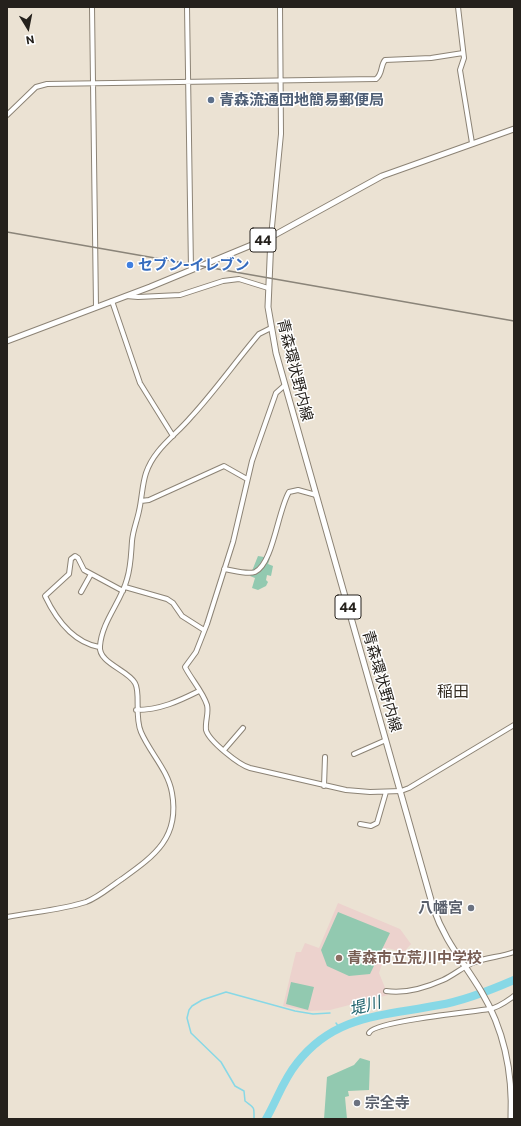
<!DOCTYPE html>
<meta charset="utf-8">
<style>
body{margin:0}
#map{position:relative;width:521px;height:1126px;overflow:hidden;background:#ebe2d3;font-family:Commissioner,sans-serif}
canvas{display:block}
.frame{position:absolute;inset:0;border:8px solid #25211c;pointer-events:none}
.north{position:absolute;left:8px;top:8px;width:40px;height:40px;-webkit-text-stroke:3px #fff;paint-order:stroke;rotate:170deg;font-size:11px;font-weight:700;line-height:16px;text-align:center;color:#25211c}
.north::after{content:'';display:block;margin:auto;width:14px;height:18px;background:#25211c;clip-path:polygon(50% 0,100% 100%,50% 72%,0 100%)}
</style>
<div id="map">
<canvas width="521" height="1126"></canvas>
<div class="frame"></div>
<div class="north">N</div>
</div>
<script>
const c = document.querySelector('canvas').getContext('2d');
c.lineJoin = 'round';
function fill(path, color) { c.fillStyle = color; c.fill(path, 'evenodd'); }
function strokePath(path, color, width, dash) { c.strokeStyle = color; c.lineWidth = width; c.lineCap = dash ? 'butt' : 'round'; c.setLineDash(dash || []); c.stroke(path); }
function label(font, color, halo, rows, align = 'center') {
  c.font = font + ' Commissioner,"Noto Sans JP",sans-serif'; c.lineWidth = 3; c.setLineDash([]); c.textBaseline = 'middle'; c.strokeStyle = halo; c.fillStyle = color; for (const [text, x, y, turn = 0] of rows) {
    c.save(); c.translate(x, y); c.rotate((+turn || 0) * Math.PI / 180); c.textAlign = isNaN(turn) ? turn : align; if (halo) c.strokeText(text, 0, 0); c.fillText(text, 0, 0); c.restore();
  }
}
fill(new Path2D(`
 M 338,903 L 400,929 L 411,944 L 404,952 L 387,948 L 379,973 L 388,995 L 330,1010 L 309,1011 L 283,1006 L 296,952 L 301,952 L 305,943 L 319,948 Z`), '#ecd2cd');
fill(new Path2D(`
 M 258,556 L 270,558 L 268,564 L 273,566 L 271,576 L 267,575 L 266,580 L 268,582 L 266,586 L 258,590 L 252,588 L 255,578 L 250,576 Z
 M 338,912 L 390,933 L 370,974 L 349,976 L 327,966 L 321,950 Z
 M 291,982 L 314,987 L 308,1010 L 286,1004 Z
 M 360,1058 L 370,1061 L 369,1090 L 348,1091 L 349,1096 L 345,1097 L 347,1119 L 324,1119 L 327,1077 L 354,1065 Z`), '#92c9b0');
strokePath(new Path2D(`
 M 336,1023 L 339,1027
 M 254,1119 C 254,1106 255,1109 245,1101 L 244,1091 L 235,1086 L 221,1062 L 191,1033 L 187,1018 L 189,1010 L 192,1006 L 202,1000 L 226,992 L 295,1011 L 313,1014 L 330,1013`), '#87d8e6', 1.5);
strokePath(new Path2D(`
 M 266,1119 C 277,1100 283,1080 297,1063 C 335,1014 384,1016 439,1005 C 464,1001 491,990 514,980`), '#87d8e6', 8);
const minor = new Path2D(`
 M 92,7 L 96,307
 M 187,7 L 191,270
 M 458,7 L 464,58 L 460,70 L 472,143
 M 7,115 L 36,87 L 47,84 L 376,79 C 383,74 380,66 385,60 L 431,58 L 463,53
 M 271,237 L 281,134 L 280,7
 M 126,296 L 138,297 L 180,295 L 223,281 L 239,279 L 268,288
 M 112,301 L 140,383 L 173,436
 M 285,385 L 276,393 L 252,461 L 233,542 L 207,624 L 196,652 L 185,667 C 191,679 203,692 207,705 C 209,713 205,721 206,730 C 209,741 239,765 250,768 L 346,790 L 370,792 L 401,791 L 409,788 L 514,725
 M 141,501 L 149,500 L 224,466 L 247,479
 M 224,569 C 232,570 247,575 255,572 C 273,564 278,510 289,492 L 298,490 L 316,495
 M 125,587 L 167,599 L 173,603 L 182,616 L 204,630
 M 81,592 L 91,574
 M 99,647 C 72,642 56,619 45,596 L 69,574 L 71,559 L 75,556 L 78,558 L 84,570 L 123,591
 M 136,710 C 160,710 179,701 199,691
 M 224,750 L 243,728
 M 354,754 L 386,740
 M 324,786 L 325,757
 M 360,824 L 371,826 L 377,823 L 386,792
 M 7,917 C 33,912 61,910 86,902 C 99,897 110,887 122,879 C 154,856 180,838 172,793 C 168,770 150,753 141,732 C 134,716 141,693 135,683 C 128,670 98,663 100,646 C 102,621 121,602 127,579 C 131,566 131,554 132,541 C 133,530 137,521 139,511 C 142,498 142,485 146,473 C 154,449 175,436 191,417 C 215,391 236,361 259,334 L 271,328
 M 386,991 C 405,994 425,988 443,980 C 454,975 464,966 475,962 C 488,957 501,957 514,952
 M 369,1033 C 373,1021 473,1012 489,1009 C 498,1008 507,1001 514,996`);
const major = new Path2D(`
 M 271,237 L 268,307 L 276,353 L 433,907 C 445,942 463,961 481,991 C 505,1031 513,1073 511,1119
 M 7,341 L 150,287 L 271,237 L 382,176 L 514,129`);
strokePath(minor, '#8c8375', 6);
strokePath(major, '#8c8375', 7);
strokePath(minor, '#fff', 4);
strokePath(major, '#fff', 5);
strokePath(new Path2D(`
 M 7,232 L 514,321`), '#8a8479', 1.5);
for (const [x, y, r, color] of [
 [211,100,4,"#5c6f8a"],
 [130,265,4,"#3f7fe0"],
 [471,908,4,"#6b7280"],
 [339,958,4,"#8d6e63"],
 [357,1103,4,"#6b7280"]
]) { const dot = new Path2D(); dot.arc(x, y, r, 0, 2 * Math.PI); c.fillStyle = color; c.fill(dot); strokePath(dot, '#fff', 1.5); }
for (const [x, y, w] of [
 [263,240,26],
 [348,607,26]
]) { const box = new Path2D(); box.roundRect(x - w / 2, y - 12, w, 24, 3); c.fillStyle = '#fff'; c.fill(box); strokePath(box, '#25211c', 1); }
label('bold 14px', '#25211c', null, [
 ["44",263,240],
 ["44",348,607]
]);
label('bold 15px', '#4e5e75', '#fff', [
 ["青森流通団地簡易郵便局",219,100]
], 'left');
label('bold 15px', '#366cbe', '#fff', [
 ["セブン-イレブン",138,265]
], 'left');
label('15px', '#25211c', '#fff', [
 ["青森環状野内線",295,370,76],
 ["青森環状野内線",382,681,74]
]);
label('bold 15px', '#5b616d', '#fff', [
 ["八幡宮",463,908],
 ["宗全寺",365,1103,"left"]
], 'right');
label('bold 15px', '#785e54', '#fff', [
 ["青森市立荒川中学校",347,958]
], 'left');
label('16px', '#362e23', '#fff', [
 ["稲田",453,692]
]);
label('italic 16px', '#1d606a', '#fff', [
 ["堤川",365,1006,-15]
]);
</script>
